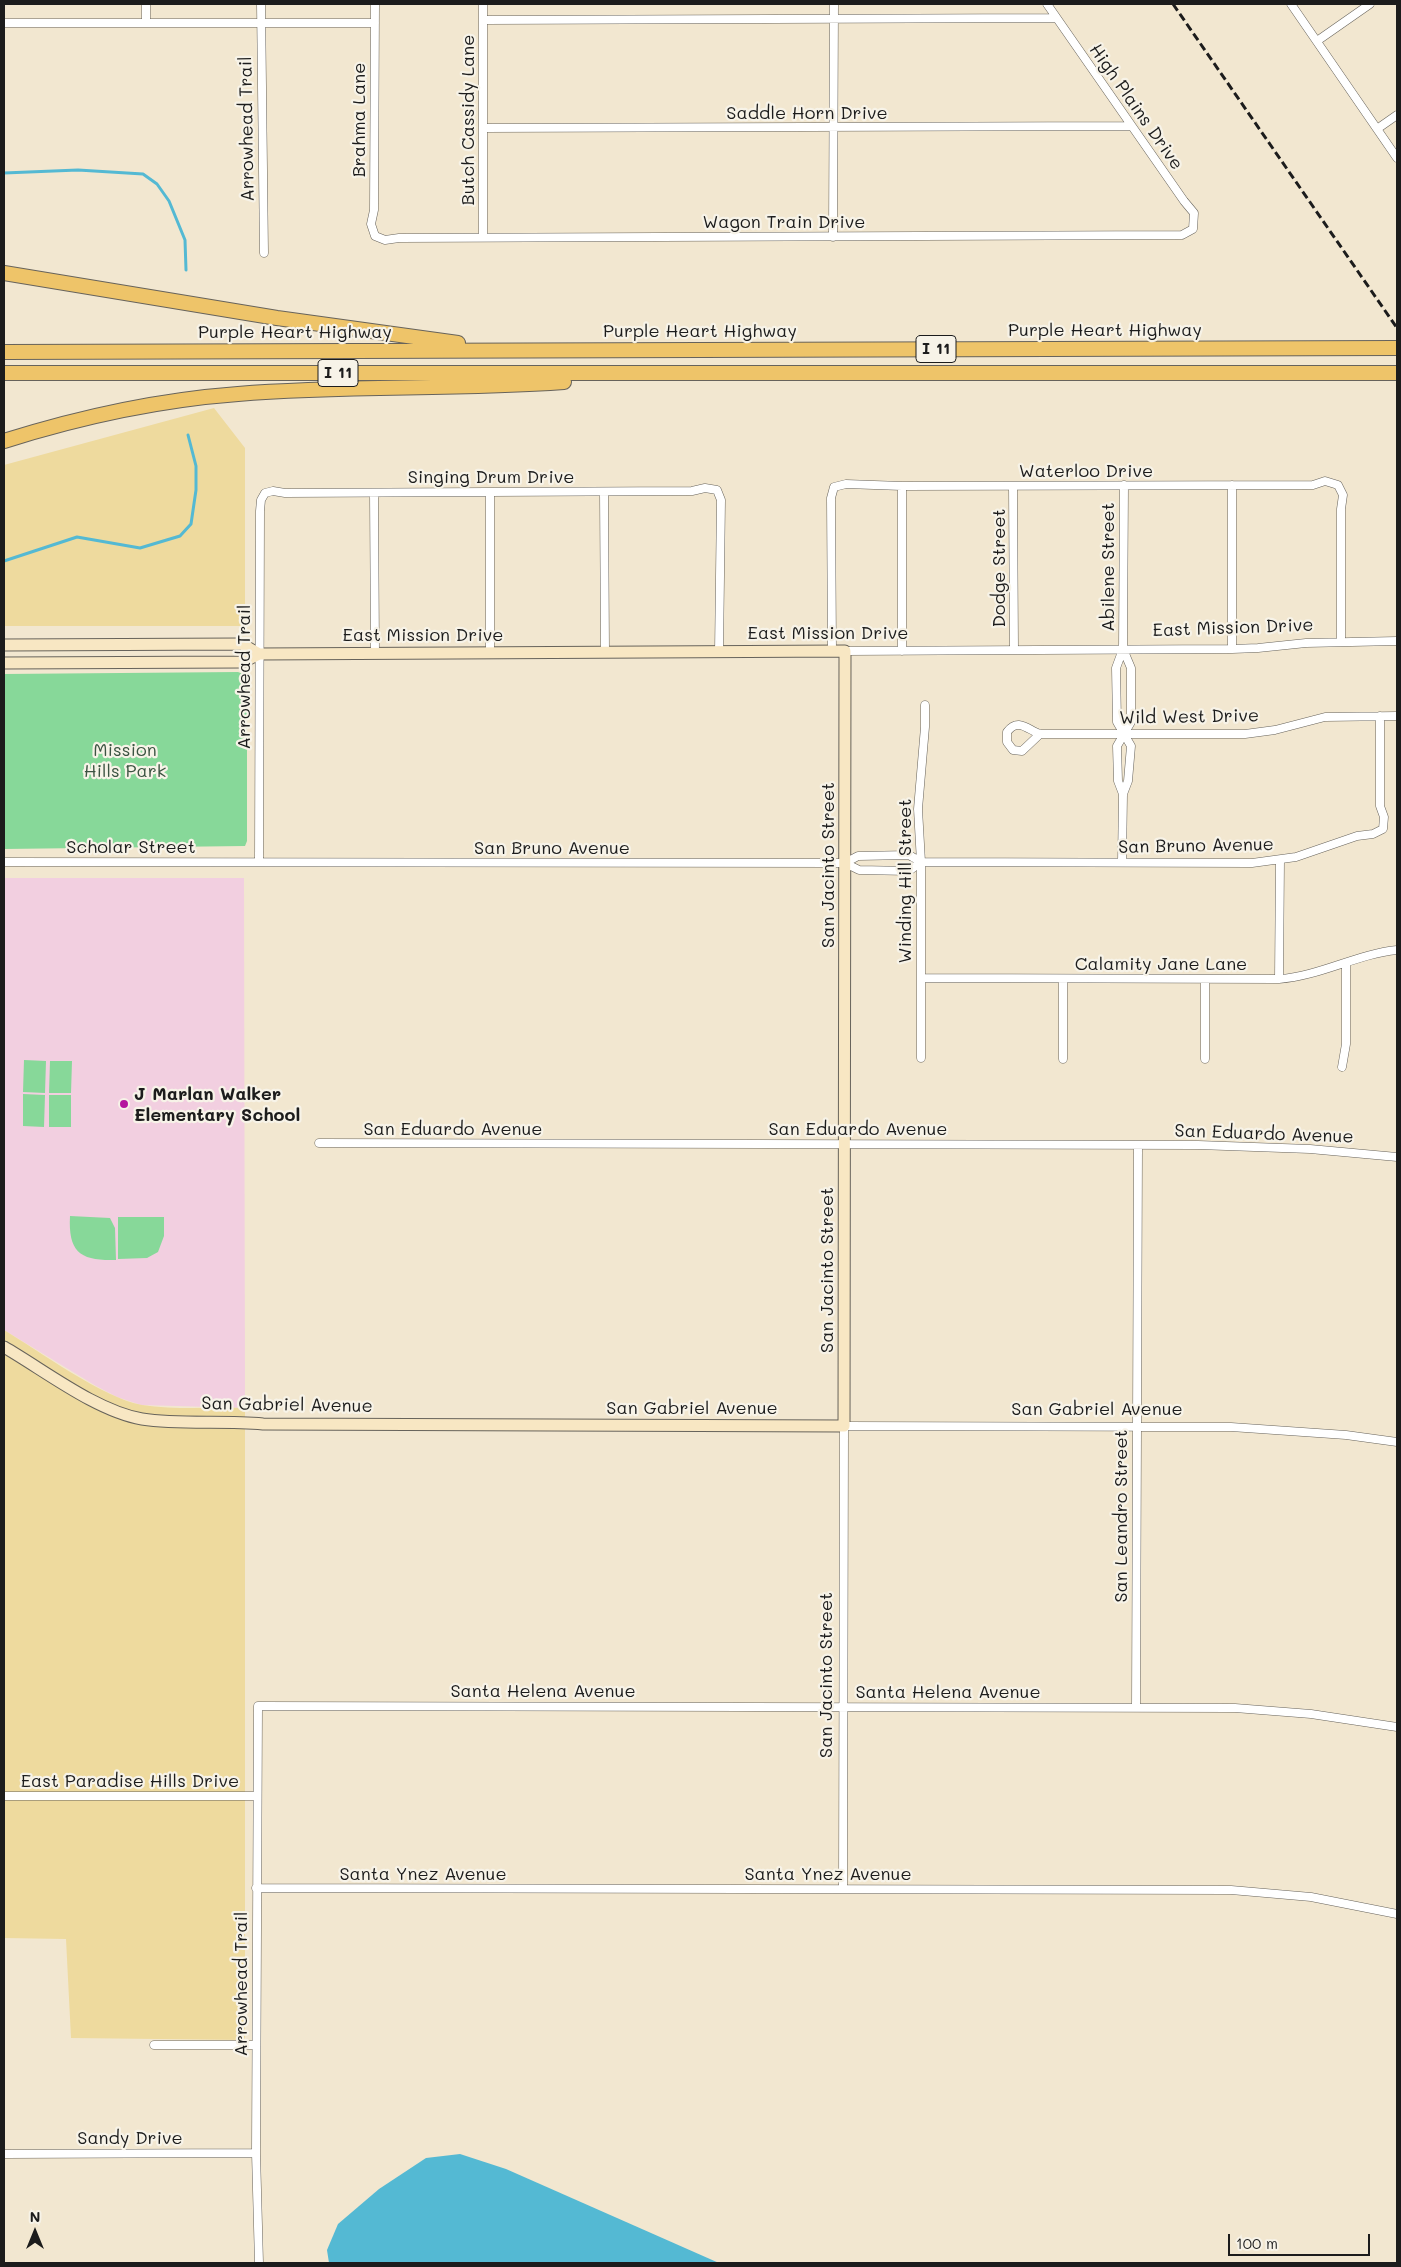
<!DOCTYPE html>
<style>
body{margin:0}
#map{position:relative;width:1401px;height:2267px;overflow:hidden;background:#f2e7d0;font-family:Mali,sans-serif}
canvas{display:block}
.frame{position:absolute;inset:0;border:5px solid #1c1c1c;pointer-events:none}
.north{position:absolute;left:10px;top:2207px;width:50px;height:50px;-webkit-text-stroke:4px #f7f3e8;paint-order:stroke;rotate:0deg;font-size:14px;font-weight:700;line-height:20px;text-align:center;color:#1c1c1c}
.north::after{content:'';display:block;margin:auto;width:18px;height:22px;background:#1c1c1c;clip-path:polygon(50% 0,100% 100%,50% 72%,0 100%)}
.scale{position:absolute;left:1228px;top:2234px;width:142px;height:22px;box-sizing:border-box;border:2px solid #1c1c1c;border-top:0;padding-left:6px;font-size:15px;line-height:18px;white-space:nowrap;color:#1c1c1c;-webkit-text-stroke:4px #f7f3e8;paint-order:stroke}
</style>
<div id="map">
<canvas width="1401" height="2267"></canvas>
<div class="frame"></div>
<div class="north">N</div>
<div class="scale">100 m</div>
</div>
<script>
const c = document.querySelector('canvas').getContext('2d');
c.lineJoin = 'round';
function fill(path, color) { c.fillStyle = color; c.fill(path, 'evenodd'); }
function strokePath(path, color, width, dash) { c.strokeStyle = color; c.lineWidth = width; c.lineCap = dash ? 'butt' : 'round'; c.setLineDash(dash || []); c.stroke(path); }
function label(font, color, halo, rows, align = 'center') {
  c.font = font + ' Mali,sans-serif'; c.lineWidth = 4.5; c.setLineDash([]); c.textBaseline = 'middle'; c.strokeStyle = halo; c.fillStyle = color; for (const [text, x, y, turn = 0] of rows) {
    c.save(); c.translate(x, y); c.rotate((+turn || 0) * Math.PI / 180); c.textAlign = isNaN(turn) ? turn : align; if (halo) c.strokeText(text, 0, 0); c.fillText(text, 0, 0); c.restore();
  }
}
fill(new Path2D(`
 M 4,878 L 244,878 L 245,1408 L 141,1405 L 117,1397 L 96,1386 L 4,1330 Z`), '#f2cfe0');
fill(new Path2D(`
 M 238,672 L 243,674 L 247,679 L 247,841 L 245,846 L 4,849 L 4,674 Z
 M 24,1060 L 46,1061 L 45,1093 L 23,1092 Z
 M 50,1061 L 72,1061 L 71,1093 L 49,1093 Z
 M 23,1094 L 45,1095 L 44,1127 L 23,1126 Z
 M 49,1095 L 71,1095 L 71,1127 L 49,1127 Z
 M 70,1216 L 110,1218 L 115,1228 L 116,1260 C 81,1261 68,1253 70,1216 Z
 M 118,1217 L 164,1217 L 164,1236 L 158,1252 L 147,1258 L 118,1259 Z`), '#87d899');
fill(new Path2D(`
 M 214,408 L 245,448 L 245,626 L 4,626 L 4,465 Z
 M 4,1330 C 39,1351 103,1398 142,1405 C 175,1410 211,1407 245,1408 L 245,2040 L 71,2038 L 66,1939 L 4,1938 Z`), '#eeda9e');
fill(new Path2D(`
 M 460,2154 L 506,2169 L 719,2263 L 329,2263 L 327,2250 L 338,2224 L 379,2189 L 426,2158 Z`), '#54b9d3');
strokePath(new Path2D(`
 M 4,173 L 78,170 L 143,174 L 157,184 L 169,201 L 185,240 L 186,270
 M 4,561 L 77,537 L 140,548 L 180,536 L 191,524 L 196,490 L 196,466 L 188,435`), '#54b9d3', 3);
const street = new Path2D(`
 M 261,4 L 264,253
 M 375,4 L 374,210 L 371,224 L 375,236 L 385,240 L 399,238 L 1182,235 L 1193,229 L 1194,213 L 1184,201 L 1047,4
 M 1291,4 L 1397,158
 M 484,20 L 1056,18
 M 146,22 L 146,4
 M 4,23 L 375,23
 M 1317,41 L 1370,4
 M 483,128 L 1131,126
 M 1377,129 L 1397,115
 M 483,237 L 483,4
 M 833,237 L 834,4
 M 1232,485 L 1232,649
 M 902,486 L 902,651
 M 1013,486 L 1014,650
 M 490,492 L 490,653
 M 604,492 L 605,652
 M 374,493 L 375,653
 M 832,651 L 831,498 L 834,487 L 846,484 L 902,486 L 1313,485 L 1325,481 L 1338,485 L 1343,495 L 1341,509 L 1341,642
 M 845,651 L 1232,649 L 1258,648 L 1306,643 L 1397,641
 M 1040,734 L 1022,751 L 1013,750 L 1007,742 L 1007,732 C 1018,717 1028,730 1040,734 L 1245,734 L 1275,730 L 1325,717 L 1397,716
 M 1123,794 L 1128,781 L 1131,746 L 1124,734 L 1131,722 L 1131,668 L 1123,649
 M 4,862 L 845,863 L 859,870 L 909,871 L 921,862
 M 259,862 L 260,511 L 261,500 L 265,493 L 273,491 L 285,493 L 692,491 L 705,488 L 717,490 L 721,500 L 719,652
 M 1122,862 L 1123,794 L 1118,781 L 1117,746 L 1124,734 L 1117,722 L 1116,668 L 1123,649 L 1124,485
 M 845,863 L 858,856 L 909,855 L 921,862 L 1252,863 L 1296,857 L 1357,836 L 1373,834 L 1383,829 L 1384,817 L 1380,806 L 1380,716
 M 921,978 L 1279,979 C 1320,976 1357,954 1397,950
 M 1279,979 L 1280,860
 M 921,1058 L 921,862 L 918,809 L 925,727 L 925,705
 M 1063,1059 L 1063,979
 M 1205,1059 L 1205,979
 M 1342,1067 L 1346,1044 L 1346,963
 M 319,1143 L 1198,1145 L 1310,1149 L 1397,1157
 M 1136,1708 L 1138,1145
 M 4,1796 L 257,1796
 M 256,1888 L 1231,1890 L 1311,1897 L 1397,1914
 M 843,1889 L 844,1426 L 1231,1427 L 1346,1435 L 1397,1442
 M 154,2045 L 256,2045
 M 4,2154 L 256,2153
 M 259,2263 L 256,2153 L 258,1706 L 1235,1708 L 1311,1714 L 1397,1727`);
const secondary = new Path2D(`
 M 4,645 L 242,644 L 259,654
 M 4,663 L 243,662 L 259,654 L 845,651 L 844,1426 L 263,1424 C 223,1420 181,1425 142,1419 C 96,1411 44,1370 4,1347`);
const highway = new Path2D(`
 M 4,273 L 277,318 L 458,343
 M 4,352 L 1397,348
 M 4,373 L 1397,373
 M 4,441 C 80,417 158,400 238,394 C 346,385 455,390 564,382`);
strokePath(street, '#67635b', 9);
strokePath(secondary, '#67635b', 13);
strokePath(highway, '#67635b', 16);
strokePath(street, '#fff', 8);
strokePath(secondary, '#f8e7c3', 11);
strokePath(highway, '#eec469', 14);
strokePath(new Path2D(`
 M 1173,4 L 1397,328`), '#1c1c1c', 3, [8, 4]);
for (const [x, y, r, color] of [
 [124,1104,5,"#b5179e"]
]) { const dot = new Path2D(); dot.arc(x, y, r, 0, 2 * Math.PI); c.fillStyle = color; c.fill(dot); strokePath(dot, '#f7f3e8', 2); }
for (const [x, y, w] of [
 [936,349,40],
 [338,373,40]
]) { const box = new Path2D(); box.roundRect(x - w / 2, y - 13.5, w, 27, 4); c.fillStyle = '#f7f3e8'; c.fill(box); strokePath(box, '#1c1c1c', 1); }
label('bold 16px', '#1c1c1c', null, [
 ["I 11",936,349],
 ["I 11",338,373]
]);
label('18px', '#1c1c1c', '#f7f3e8', [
 ["High Plains Drive",1136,107,55],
 ["Saddle Horn Drive",807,113],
 ["Brahma Lane",359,120,-90],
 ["Butch Cassidy Lane",468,120,-90],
 ["Arrowhead Trail",247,129,-91],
 ["Wagon Train Drive",784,222],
 ["Purple Heart Highway",1105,330],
 ["Purple Heart Highway",700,331],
 ["Purple Heart Highway",295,332],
 ["Waterloo Drive",1086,471],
 ["Singing Drum Drive",491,477],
 ["Abilene Street",1108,567,-90],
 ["Dodge Street",999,568,-90],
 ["East Mission Drive",1233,628,-2],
 ["East Mission Drive",828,633],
 ["East Mission Drive",423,635],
 ["Arrowhead Trail",244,677,-90],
 ["Wild West Drive",1189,717,-1],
 ["San Bruno Avenue",1196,846,-1],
 ["Scholar Street",131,847],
 ["San Bruno Avenue",552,848],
 ["San Jacinto Street",828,865,-90],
 ["Winding Hill Street",905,881,-90],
 ["Calamity Jane Lane",1161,964],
 ["San Eduardo Avenue",453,1129],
 ["San Eduardo Avenue",858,1129],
 ["San Eduardo Avenue",1264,1134,2],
 ["San Jacinto Street",827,1270,-90],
 ["San Gabriel Avenue",287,1405,1],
 ["San Gabriel Avenue",692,1408],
 ["San Gabriel Avenue",1097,1409],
 ["San Leandro Street",1121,1516,-90],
 ["San Jacinto Street",826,1675,-90],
 ["Santa Helena Avenue",543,1691],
 ["Santa Helena Avenue",948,1692],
 ["East Paradise Hills Drive",130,1781],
 ["Santa Ynez Avenue",423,1874],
 ["Santa Ynez Avenue",828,1874],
 ["Arrowhead Trail",241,1984,-90],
 ["Sandy Drive",130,2138]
]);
label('18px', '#3c5442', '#f7f3e8', [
 ["Mission",125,750],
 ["Hills Park",125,771]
]);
label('bold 18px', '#1c1c1c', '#f7f3e8', [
 ["J Marlan Walker",134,1094],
 ["Elementary School",134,1115]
], 'left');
</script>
